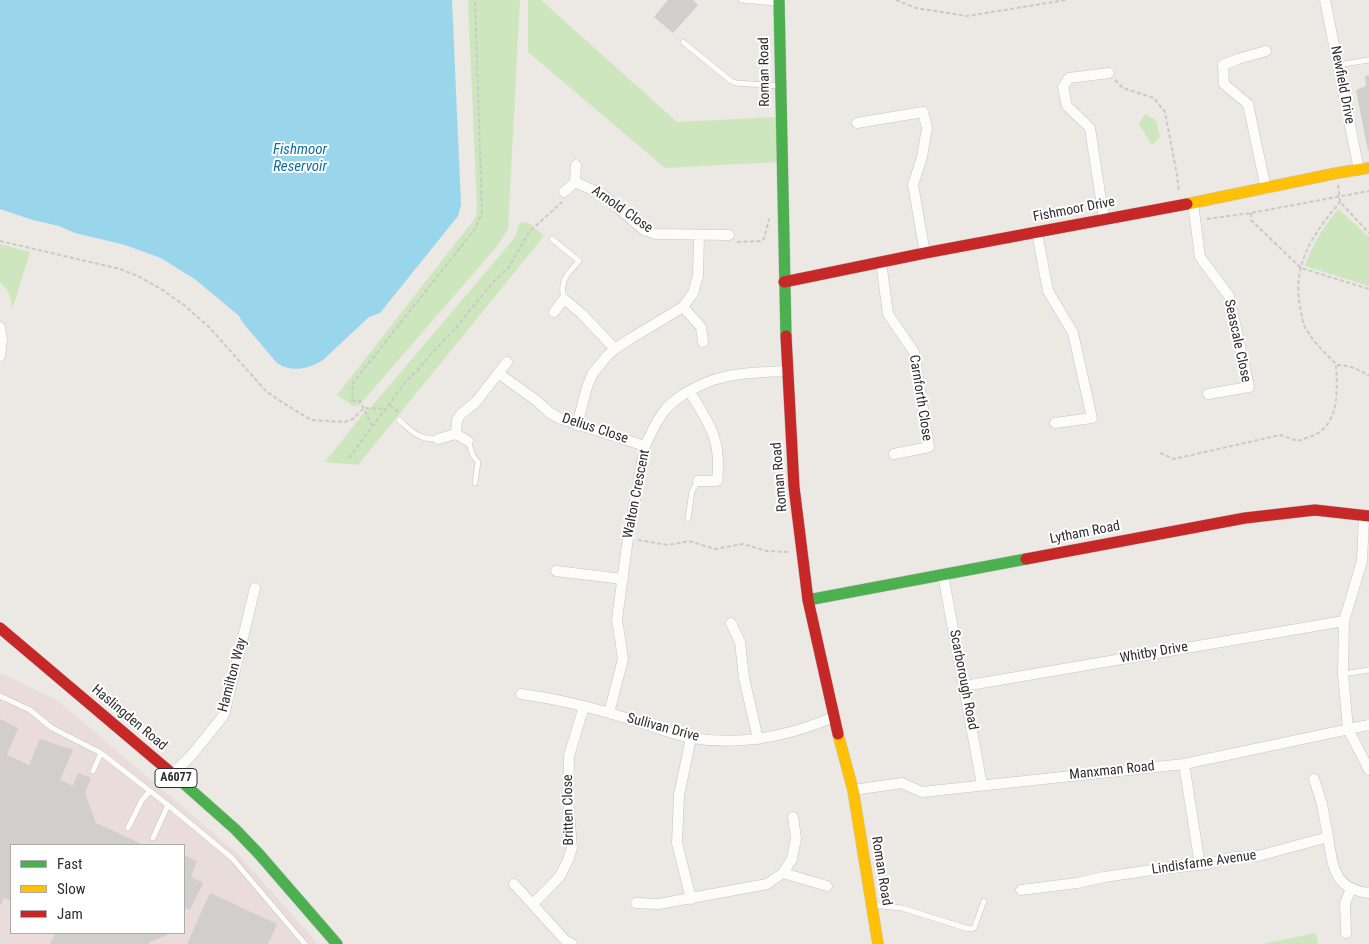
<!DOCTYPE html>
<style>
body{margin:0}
#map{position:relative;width:1369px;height:944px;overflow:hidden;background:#ece8e4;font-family:"Roboto Condensed",sans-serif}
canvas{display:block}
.legend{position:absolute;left:10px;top:844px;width:175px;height:90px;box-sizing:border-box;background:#fff;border:1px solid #ababab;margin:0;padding:6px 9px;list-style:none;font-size:15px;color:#2e2e2e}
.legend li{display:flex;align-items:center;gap:10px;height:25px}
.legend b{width:25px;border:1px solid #ababab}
</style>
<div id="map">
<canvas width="1369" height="944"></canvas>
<ul class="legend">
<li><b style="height:6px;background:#4caf50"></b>Fast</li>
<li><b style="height:6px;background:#ffc107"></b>Slow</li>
<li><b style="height:6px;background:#c62828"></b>Jam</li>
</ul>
</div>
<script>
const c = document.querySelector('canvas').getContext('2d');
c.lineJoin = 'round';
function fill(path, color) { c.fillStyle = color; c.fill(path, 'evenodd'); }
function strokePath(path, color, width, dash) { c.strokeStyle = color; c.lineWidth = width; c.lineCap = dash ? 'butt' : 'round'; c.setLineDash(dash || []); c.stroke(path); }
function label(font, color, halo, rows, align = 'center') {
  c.font = font + ' "Roboto Condensed",sans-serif'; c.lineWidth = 4; c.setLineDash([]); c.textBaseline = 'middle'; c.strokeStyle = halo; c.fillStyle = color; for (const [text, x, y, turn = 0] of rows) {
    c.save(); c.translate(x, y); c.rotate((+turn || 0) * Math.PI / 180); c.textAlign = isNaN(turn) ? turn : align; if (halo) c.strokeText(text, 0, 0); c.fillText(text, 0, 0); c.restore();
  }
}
fill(new Path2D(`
 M 0,673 L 58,701 L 238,854 L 318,944 L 0,944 ZM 11,845 L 184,845 L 184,933 L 11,933 Z`), '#e9dcdb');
fill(new Path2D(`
 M 468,0 L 520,0 L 508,229 L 498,245 L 363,401 L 360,405 L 353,406 L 337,395 L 476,217 L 477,209 Z
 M 528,0 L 541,0 L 677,122 L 778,117 L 779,162 L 665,168 L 528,52 Z
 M 1145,114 L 1156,120 L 1160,137 L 1152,145 L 1139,124 Z
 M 1338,209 L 1369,237 L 1369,286 L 1305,266 C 1313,243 1323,228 1338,209 Z
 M 520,222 L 529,223 L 544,236 L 358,465 L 325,462 L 363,414 L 372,406 L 507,247 L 515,237 Z
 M 0,244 L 30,252 L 12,310 C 11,299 10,289 0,283 Z
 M 1316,933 L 1318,944 L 1261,944 L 1262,944 Z`), '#cee6be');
fill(new Path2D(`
 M 0,0 L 452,0 L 461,205 L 458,216 L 380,313 L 369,317 L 323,360 C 308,369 292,373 277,363 L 243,323 L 239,316 L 196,280 L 161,258 L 125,245 L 75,233 L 59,226 L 33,220 L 0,209 Z`), '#99d6ec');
fill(new Path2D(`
 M 668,0 L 693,0 L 698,5 L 673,33 L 654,17 Z
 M 1369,75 L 1369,151 L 1368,151 L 1356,90 L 1366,86 L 1365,76 Z
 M 0,719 L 18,728 L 7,755 L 29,765 L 40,739 L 73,750 L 60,780 L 73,786 L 78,773 L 91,778 L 85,793 L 96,823 L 144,845 L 11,845 L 11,901 L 4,898 L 0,906 Z
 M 184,855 L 197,861 L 191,877 L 203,883 L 190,910 L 184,907 Z
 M 210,893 L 277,924 L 268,944 L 187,944 Z
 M 55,933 L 168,933 L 167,935 L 150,942 L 149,944 L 50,944 Z`), '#d1cecb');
const lane = new Path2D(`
 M 741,0 L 777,3
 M 683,42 L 731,81 L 736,83 L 780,86
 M 1338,65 L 1369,60
 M 552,239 L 579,261 C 568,274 559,280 564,299
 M 399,420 C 413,432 418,440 438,439
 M 468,441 L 473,456 L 478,462 L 475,483
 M 688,519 L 692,491 L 698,481
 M 1343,674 L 1369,670
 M 0,696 L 30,710 L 52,728 L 101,753 L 168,805 L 232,858 L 305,944
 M 93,771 L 101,753
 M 128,828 L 142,800 L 150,791
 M 153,838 L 168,805
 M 872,905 L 902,908 L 969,929 L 974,928 L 984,901`);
const street = new Path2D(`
 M 1325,0 L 1359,170
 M 857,123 L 923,112 L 927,128 L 922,157 L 913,185 L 925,253
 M 575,182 L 602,194 L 644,230 L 656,234 L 729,235
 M 1266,189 L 1248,104 L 1224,84 L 1223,65 L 1238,59 L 1266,51
 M 564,192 L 575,182 L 576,165
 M 1193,203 L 1200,257 L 1229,296 L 1249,387 L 1208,394
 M 1104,219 L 1090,128 L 1067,106 L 1063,87 L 1069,78 L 1109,73
 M 1037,233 L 1048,291 L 1073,333 L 1092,418 L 1055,423
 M 881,262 L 888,314 L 914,352 L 929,447 L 894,454
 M 683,307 L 701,327 L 703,342
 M 554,312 L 564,299 L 582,314 L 615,349
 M 0,327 L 2,341 L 0,356
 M 498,373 L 537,401 L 550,413 L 561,419 L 645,446
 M 689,391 C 710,424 722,441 717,481 L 698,481
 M 577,425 L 587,387 L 593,373 L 608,355 L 615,349 L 630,339 L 683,307 L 693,293 L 698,276 L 699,236
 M 456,434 L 457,420 L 461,414 L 476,402 L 507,362
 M 438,439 L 456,434 L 468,441
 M 1364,517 L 1362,561 L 1344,621 L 1343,674 L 1348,729 L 1369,770
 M 556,571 L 623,579
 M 943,575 L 982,785
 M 731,623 L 740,642 L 744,678 L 758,739
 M 964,686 L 1344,621
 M 521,694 C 559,699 590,707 626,718 C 647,724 670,734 692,738 C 741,746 789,736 834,717
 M 609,713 L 623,659 L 617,619 L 628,538 L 645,446 C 651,433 657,419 666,409 C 671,403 678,398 684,394 C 719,372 747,373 788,371
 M 691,738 L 679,795 L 677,843 L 691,899
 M 1184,764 L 1200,865
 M 172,774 L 190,757 L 224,715 L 255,588
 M 1314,779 L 1322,804 L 1328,837
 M 853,790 L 902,783 L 922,792 L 1184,764 L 1369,725
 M 783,873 L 827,886
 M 514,884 L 566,941 L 572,944
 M 1021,890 L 1077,883 L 1104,877 L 1152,870 L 1208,864 L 1233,857 L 1258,856 L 1328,837 C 1333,866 1333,889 1369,893
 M 636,903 L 659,904 L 767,884 L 783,873 L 792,859 L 796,838 L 793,817
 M 533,904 L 560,876 L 568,860 L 572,848 L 568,797 L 569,756 L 584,706
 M 1346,933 L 1345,903 L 1351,889`);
const fast = new Path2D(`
 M 779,0 L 786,336
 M 808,600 L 1026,559
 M 182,782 L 235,829 L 259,854 L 337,944`);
const slow = new Path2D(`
 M 1187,204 L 1337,173 L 1369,168
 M 838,734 L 853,790 L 878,944`);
const jam = new Path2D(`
 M 784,282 L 925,253 L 1187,204
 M 786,336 L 794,487 L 808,600 L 838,734
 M 1026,559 L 1245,518 L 1315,510 L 1369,516
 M 0,628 L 182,782`);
strokePath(lane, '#c5c4c5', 6);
strokePath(street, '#c5c4c5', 11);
strokePath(fast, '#c5c4c5', 12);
strokePath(slow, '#c5c4c5', 12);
strokePath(jam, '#c5c4c5', 12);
strokePath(new Path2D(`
 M 896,0 L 916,8 L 967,16 L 1066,0
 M 1115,80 L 1123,88 L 1154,98 L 1165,112 L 1177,175 L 1179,192
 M 1338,185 L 1340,202 L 1369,233
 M 1251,213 L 1251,220 L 1301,268 L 1369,289
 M 1207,219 L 1251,213 L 1369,191
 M 0,241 L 120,269 L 140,277 L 161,289 L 184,305 L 209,327 L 265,390 L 277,399 L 311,420 L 345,422 L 353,419 L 364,408 L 387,409
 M 737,242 L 761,241 L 764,239 L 769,219
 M 1337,365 C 1349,365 1358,369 1369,376
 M 390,405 L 398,412
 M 372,426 L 360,401 L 356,402 L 352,400 L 353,383 L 475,229 L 482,212 L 475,0
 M 1160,453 L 1174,459 L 1280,435 L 1298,441 C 1305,438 1314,436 1320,432 C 1340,416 1337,387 1336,364 C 1324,352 1311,340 1304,325 C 1302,319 1301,312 1300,306 C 1292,263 1314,233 1340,202
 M 349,458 L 407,380 L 416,372 L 432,353 L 455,329 L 494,281 L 509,267 L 529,232 L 562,202
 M 638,540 L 668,545 L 689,541 L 715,549 L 743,544 L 767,551 L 790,552`), '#c9c9c8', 2, [4, 2.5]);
strokePath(lane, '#fcfcfb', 5);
strokePath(street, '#fcfcfb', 10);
strokePath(fast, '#4caf50', 11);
strokePath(slow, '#ffc107', 11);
strokePath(jam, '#c62828', 11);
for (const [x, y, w] of [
 [176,778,42]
]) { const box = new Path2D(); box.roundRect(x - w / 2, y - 9.5, w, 19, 4); c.fillStyle = '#fff'; c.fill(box); strokePath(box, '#2e2e2e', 1); }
label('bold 12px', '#2e2e2e', null, [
 ["A6077",176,778]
]);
label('14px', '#2e2e2e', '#fff', [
 ["Roman Road",765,72,-91],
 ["Newfield Drive",1342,85,79],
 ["Arnold Close",622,210,35],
 ["Fishmoor Drive",1074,210,-11],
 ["Seascale Close",1237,341,78],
 ["Carnforth Close",920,398,81],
 ["Delius Close",595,429,18],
 ["Roman Road",780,477,-95],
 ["Walton Crescent",637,494,-79],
 ["Lytham Road",1085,533,-11],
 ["Whitby Drive",1154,653,-10],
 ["Hamilton Way",233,675,-75],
 ["Scarborough Road",963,680,79],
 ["Haslingden Road",129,718,40],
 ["Sullivan Drive",663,728,15],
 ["Manxman Road",1112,771,-6],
 ["Britten Close",569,810,-91],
 ["Lindisfarne Avenue",1204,863,-8],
 ["Roman Road",881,871,81]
]);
label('italic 15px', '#0d6fa3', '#fff', [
 ["Fishmoor",300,150],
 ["Reservoir",300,167]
]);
</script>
